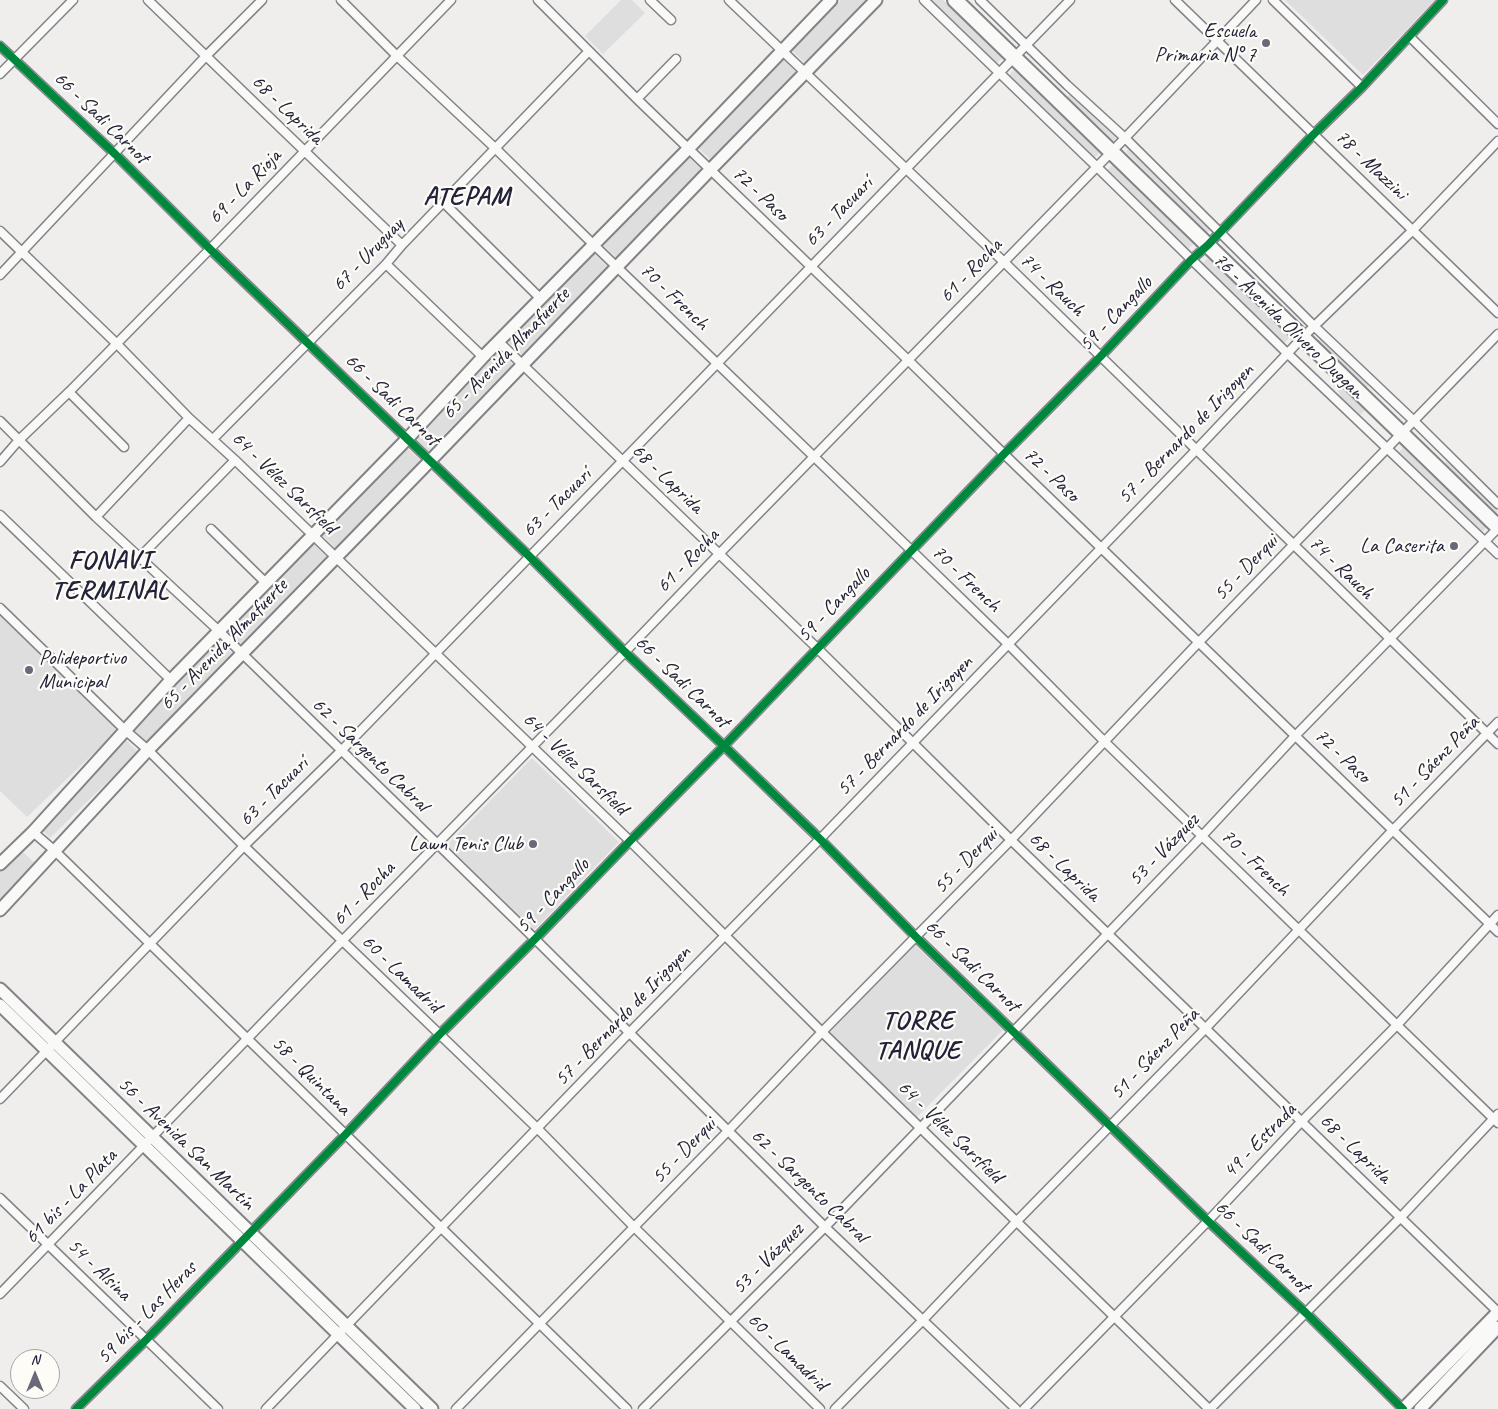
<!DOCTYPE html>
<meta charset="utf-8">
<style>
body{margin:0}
#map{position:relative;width:1498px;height:1409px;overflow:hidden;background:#efeeed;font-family:Caveat,sans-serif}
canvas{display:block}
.north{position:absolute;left:10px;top:1349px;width:50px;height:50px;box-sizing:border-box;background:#fdfcf7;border:1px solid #a5a5ac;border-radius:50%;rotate:0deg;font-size:14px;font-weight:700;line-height:20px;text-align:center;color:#22223b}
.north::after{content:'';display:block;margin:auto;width:18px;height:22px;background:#6a6979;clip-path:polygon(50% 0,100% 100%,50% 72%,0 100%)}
</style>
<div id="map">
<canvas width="1498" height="1409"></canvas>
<div class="north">N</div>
</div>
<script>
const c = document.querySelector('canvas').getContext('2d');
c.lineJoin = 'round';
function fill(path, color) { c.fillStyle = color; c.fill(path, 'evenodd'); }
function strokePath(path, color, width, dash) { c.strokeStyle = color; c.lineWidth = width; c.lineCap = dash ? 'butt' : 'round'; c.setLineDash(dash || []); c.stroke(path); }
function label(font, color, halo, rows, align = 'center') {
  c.font = font + ' Caveat,sans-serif'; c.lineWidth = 4.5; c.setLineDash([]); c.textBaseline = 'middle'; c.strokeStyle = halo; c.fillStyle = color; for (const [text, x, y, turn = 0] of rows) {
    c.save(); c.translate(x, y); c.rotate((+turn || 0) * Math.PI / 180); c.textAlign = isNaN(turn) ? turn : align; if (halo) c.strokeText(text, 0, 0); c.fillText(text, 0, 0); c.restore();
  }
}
fill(new Path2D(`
 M 621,0 L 632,0 L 645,13 L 603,54 L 585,36 Z
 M 841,0 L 867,0 L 806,64 L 792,51 Z
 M 928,0 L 943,0 L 1003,57 L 995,65 Z
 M 1285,0 L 1435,0 L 1363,75 Z
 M 784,60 L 797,73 L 712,161 L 698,148 Z
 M 1014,69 L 1100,153 L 1094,158 L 1009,75 Z
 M 1071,93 L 1118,137 L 1114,141 L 1067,97 Z
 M 1129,148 L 1210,230 L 1207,233 L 1126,152 Z
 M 689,157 L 702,170 L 617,258 L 603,245 Z
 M 1114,164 L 1193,244 L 1187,250 L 1107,170 Z
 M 594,254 L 608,267 L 522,355 L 508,342 Z
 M 1208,258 L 1290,337 L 1283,344 L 1201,265 Z
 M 1321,338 L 1370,383 L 1367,387 L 1318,341 Z
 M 499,351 L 513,364 L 427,452 L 414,440 Z
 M 1335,382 L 1365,410 L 1360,415 L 1342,398 L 1333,384 Z
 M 407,448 L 421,461 L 335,548 L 322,535 Z
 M 1403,448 L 1487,527 L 1481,533 L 1397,454 Z
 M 1448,460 L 1498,509 L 1497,514 L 1445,463 Z
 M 313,543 L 326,556 L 241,645 L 227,632 Z
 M 0,614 L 115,726 L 115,733 L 27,817 L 0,791 Z
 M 218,640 L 232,653 L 146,742 L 133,729 Z
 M 125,739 L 138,752 L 50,838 L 37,825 Z
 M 532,758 L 619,842 L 534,930 L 447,845 Z
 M 13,850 L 24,853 L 38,866 L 0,905 L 0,867 Z
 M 915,945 L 1003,1030 L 917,1117 L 830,1032 Z`), '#dfdede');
const street = new Path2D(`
 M 148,0 L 402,245
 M 341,0 L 397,56 L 495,148 L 594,245 L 911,550 L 1008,644 L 1105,742 L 1498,1123
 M 538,0 L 637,99 L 908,360 L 1004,454 L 1498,932
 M 650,0 L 671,20
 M 729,0 L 1004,262 L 1498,744
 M 924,0 L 1097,167 L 1288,354 L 1498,554
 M 980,0 L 1067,85 L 1125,138 L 1314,326 L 1414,421 L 1498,504
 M 1175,0 L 1498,313
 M 1273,0 L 1362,87
 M 1409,36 L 1498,124
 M 0,46 L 115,154 L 210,249 L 529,556 L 625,652 L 724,746 L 820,839 L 916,937 L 1208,1221 L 1306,1313 L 1403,1409
 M 0,74 L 73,0
 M 637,99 L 676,59
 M 443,202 L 541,299
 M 0,231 L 116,343 L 189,418 L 235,460 L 630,841 L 822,1032 L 1209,1409
 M 386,264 L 483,357
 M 0,275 L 206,56 L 262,0
 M 499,342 L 817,648 L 1011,840 L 1498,1312
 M 69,392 L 124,447
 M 0,421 L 96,517 L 219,631 L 535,939 L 825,1227 L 1016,1409
 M 213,439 L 386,264 L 402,245 L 589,51
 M 0,462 L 19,440 L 69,392 L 210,249 L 451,0
 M 0,515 L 171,680
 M 96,517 L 189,418
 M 211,529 L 266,583
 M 139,558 L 235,460
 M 0,608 L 125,730 L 148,750 L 244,846 L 538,1129 L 635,1228 L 820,1409
 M 33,832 L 55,851 L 627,1409
 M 0,1099 L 244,846 L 341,751 L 1070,0
 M 0,1198 L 218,1409
 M 0,1294 L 342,941 L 625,652 L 719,554 L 1125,138 L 1256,0
 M 0,1386 L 24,1409
 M 76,1409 L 146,1340 L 345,1135 L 439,1035 L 535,939 L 630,841 L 724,746 L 1004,454 L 1100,357 L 1191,260 L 1208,245 L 1314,134 L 1362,87 L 1443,0
 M 266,1409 L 630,1032 L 820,839 L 1196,450 L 1302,338 L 1413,230 L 1498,141
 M 456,1409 L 728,1131 L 822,1032 L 1011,840 L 1198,643 L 1498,334
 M 643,1409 L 825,1227 L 1202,836 L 1296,735 L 1498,528
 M 835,1409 L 923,1320 L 1016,1222 L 1205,1029 L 1393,830 L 1498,722
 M 1024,1409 L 1208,1221 L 1301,1122 L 1397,1025 L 1498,915
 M 1210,1409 L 1401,1217 L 1498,1114`);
const secondary = new Path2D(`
 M 0,864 L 33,832 L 171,680 L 407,439 L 483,357 L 689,148 L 831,0
 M 0,910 L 148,750 L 429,462 L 710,170 L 876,0
 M 0,989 L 432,1409
 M 0,1005 L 415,1409
 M 1403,1409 L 1498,1312
 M 1420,1409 L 1498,1327`);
const highway = new Path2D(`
 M 955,0 L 1498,527`);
strokePath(street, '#838287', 11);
strokePath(secondary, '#838287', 15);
strokePath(highway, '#838287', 18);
strokePath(street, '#f9f9f7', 8);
strokePath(secondary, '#f9f9f7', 11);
strokePath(highway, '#f9f9f7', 14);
strokePath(new Path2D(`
 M 0,46 L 115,154 L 210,249 L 529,556 L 625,652 L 724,746 L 820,839 L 916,937 L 1208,1221 L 1306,1313 L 1403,1409
 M 76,1409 L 146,1340 L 345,1135 L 439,1035 L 535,939 L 630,841 L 724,746 L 1004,454 L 1100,357 L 1191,260 L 1208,245 L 1314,134 L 1362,87 L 1443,0`), '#00873e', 8);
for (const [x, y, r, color] of [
 [1266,43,5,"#6a6979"],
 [1454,546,5,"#6a6979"],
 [29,670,5,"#6a6979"],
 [533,844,5,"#6a6979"]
]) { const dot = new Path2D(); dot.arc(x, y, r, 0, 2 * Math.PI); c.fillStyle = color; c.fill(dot); strokePath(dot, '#fdfcf7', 2); }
label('21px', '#22223b', '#fdfcf7', [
 ["Escuela",1256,31],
 ["Primaria N° 7",1256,55],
 ["La Caserita",1444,546],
 ["Polideportivo",39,658,"left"],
 ["Municipal",39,682,"left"],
 ["Lawn Tenis Club",523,844]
], 'right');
label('21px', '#22223b', '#fdfcf7', [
 ["68 - Laprida",287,110,44],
 ["66 - Sadi Carnot",101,118,44],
 ["78 - Mazzini",1371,165,44],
 ["69 - La Rioja",245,187,-46],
 ["72 - Paso",760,194,44],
 ["63 - Tacuarí",839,212,-46],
 ["67 - Uruguay",368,255,-46],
 ["61 - Rocha",971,271,-46],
 ["74 - Rauch",1052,285,44],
 ["70 - French",674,297,44],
 ["59 - Cangallo",1116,314,-46],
 ["76 - Avenida Olivero Duggan",1288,326,44],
 ["65 - Avenida Almafuerte",506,354,-46],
 ["66 - Sadi Carnot",392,400,44],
 ["57 - Bernardo de Irigoyen",1186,434,-46],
 ["72 - Paso",1051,475,44],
 ["68 - Laprida",667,479,44],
 ["64 - Vélez Sarsfield",284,483,44],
 ["63 - Tacuarí",557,503,-45],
 ["61 - Rocha",688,561,-46],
 ["55 - Derqui",1246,568,-46],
 ["74 - Rauch",1341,568,44],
 ["70 - French",966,579,44],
 ["59 - Cangallo",834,605,-46],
 ["65 - Avenida Almafuerte",224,645,-46],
 ["66 - Sadi Carnot",682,682,44],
 ["57 - Bernardo de Irigoyen",905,726,-46],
 ["62 - Sargento Cabral",370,755,44],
 ["72 - Paso",1342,756,44],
 ["51 - Sáenz Peña",1435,762,-46],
 ["64 - Vélez Sarsfield",575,764,44],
 ["63 - Tacuarí",274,792,-45],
 ["53 - Vázquez",1164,850,-46],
 ["55 - Derqui",966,861,-46],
 ["70 - French",1255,863,44],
 ["68 - Laprida",1064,867,44],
 ["61 - Rocha",364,894,-46],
 ["59 - Cangallo",553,896,-46],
 ["66 - Sadi Carnot",972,966,44],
 ["60 - Lamadrid",401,974,44],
 ["57 - Bernardo de Irigoyen",623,1016,-46],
 ["51 - Sáenz Peña",1155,1054,-46],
 ["58 - Quintana",311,1076,45],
 ["64 - Vélez Sarsfield",950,1132,44],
 ["49 - Estrada",1260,1141,-46],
 ["56 - Avenida San Martín",186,1144,44],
 ["68 - Laprida",1355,1149,44],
 ["55 - Derqui",684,1151,-46],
 ["62 - Sargento Cabral",809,1186,44],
 ["61 bis - La Plata",71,1197,-46],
 ["66 - Sadi Carnot",1262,1247,44],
 ["53 - Vázquez",768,1259,-45],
 ["54 - Alsina",99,1270,44],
 ["59 bis - Las Heras",147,1313,-46],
 ["60 - Lamadrid",787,1352,44]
]);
c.letterSpacing = '1px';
label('bold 26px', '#22223b', '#fdfcf7', [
 ["ATEPAM",467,197],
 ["FONAVI",110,561],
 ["TERMINAL",110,591],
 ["TORRE",918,1021],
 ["TANQUE",918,1051]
]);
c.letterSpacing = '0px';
</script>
